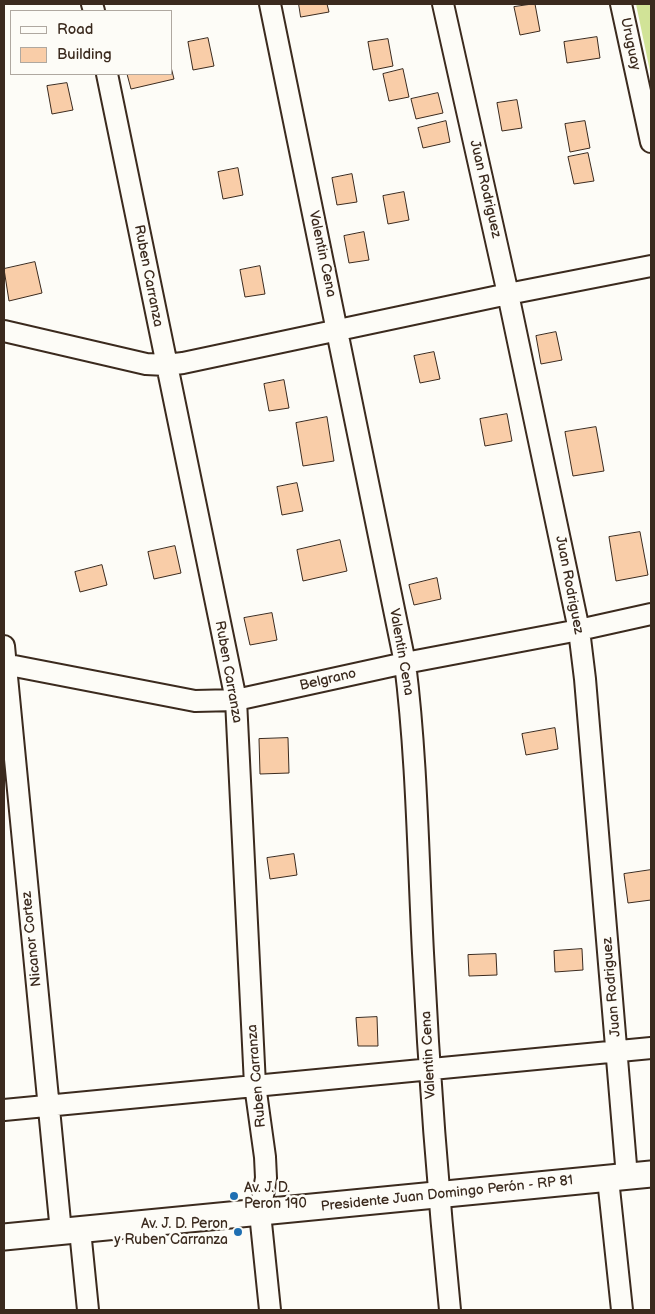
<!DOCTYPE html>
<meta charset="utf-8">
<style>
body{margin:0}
#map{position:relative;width:655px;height:1314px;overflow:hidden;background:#fdfcf7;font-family:"Balsamiq Sans",sans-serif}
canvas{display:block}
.frame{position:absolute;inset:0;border:5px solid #3b2a1e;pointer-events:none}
.legend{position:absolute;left:10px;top:10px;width:162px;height:65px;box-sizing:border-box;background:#fdfcf7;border:1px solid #afa8a0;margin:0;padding:6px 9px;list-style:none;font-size:15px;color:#3b2a1e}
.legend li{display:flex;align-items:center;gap:10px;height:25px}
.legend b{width:25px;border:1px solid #afa8a0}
</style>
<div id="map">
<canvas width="655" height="1314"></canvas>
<div class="frame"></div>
<ul class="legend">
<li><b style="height:6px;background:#fdfcf7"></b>Road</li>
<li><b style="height:14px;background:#f9cda8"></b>Building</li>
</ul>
</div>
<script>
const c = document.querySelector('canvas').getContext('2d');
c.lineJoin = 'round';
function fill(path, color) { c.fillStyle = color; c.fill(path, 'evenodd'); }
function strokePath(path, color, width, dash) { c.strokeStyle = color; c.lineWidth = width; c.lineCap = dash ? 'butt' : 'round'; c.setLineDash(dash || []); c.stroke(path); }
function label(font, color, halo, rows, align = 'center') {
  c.font = font + ' "Balsamiq Sans",sans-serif'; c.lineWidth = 5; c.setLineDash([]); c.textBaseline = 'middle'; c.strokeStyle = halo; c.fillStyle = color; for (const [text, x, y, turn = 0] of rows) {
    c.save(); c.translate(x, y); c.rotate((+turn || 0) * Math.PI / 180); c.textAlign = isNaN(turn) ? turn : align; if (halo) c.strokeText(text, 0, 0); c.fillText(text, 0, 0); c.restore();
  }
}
fill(new Path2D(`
 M 636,4 L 651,4 L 651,76 Z`), '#d1e397');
const building = new Path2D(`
 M 299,4 L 327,4 L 329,12 L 301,17 Z
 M 535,4 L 540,31 L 520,35 L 514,7 Z
 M 597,37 L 600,58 L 567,63 L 564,42 Z
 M 208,38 L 214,66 L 193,70 L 188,42 Z
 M 388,39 L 393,66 L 373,70 L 368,42 Z
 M 171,67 L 174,79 L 131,89 L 127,74 L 171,74 Z
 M 403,69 L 409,97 L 389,101 L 383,74 Z
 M 67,83 L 73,110 L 52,114 L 47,86 Z
 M 438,93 L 443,113 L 416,119 L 411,99 Z
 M 517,100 L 522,128 L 502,131 L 497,103 Z
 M 446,121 L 450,142 L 423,148 L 418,128 Z
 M 585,121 L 590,148 L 570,152 L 565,124 Z
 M 588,153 L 594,181 L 574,184 L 568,157 Z
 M 238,168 L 243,195 L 223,199 L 218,172 Z
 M 352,174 L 357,202 L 337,205 L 332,178 Z
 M 404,192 L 409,220 L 388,224 L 383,196 Z
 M 364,232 L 369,260 L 349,263 L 344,236 Z
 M 35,262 L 42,293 L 9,301 L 4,269 Z
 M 260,266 L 265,294 L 245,297 L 240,270 Z
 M 556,332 L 562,360 L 541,364 L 536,336 Z
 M 434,352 L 440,379 L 420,383 L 414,356 Z
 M 284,380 L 289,408 L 269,411 L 264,384 Z
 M 507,414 L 512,441 L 485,446 L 480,419 Z
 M 327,417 L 334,461 L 303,466 L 296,423 Z
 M 596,427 L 604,471 L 573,476 L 565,432 Z
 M 297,483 L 303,511 L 282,515 L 277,487 Z
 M 640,532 L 648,575 L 616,581 L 609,537 Z
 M 340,540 L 347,571 L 303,581 L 297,550 Z
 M 175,546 L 181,573 L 154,579 L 148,552 Z
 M 102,565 L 107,585 L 80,592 L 75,572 Z
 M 437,578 L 441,599 L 414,605 L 409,585 Z
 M 272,613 L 277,640 L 250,645 L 244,618 Z
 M 555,728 L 558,749 L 526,755 L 522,734 Z
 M 288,738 L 289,773 L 260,774 L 259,739 Z
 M 294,854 L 297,875 L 270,879 L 267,858 Z
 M 651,870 L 651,900 L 628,903 L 624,874 Z
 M 582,949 L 583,970 L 555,972 L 554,951 Z
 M 496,954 L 497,975 L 469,976 L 468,955 Z
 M 377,1017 L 378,1046 L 358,1046 L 356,1018 Z`);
fill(building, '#f9cda8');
strokePath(building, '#3b2a1e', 1);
const minor = new Path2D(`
 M 92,4 L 94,11
 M 270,4 L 405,663 C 417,759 418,856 423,953 C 429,1072 438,1191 450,1310
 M 443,4 L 508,294 L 579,630 L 585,679 L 627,1177
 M 621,4 L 651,142
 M 107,74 L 236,700 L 255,1085 L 265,1157 L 266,1178 L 260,1213 L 270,1310
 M 4,331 L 146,364 L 166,365 L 183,363 L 508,294 L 651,266
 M 4,646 L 61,1232
 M 4,664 L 195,701 L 236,700 L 405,663 L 579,630 L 651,614
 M 4,1110 L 651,1048
 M 608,1179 L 622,1310
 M 80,1230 L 88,1310`);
const major = new Path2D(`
 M 4,1237 L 651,1174`);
strokePath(minor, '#3b2a1e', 24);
strokePath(major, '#3b2a1e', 29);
strokePath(minor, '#fdfcf7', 20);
strokePath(major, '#fdfcf7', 25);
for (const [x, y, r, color] of [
 [234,1196,5,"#1f6fb2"],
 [238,1232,5,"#1f6fb2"]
]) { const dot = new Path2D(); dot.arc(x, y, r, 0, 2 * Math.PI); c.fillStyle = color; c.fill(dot); strokePath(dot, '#fdfcf7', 2); }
label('14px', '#3b2a1e', '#fdfcf7', [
 ["Uruguay",630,44,78],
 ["Juan Rodriguez",485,189,77],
 ["Valentin Cena",322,254,78],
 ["Ruben Carranza",148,276,79],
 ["Juan Rodriguez",569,585,79],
 ["Valentin Cena",401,652,80],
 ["Ruben Carranza",228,672,80],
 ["Belgrano",328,680,-13],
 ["Nicanor Cortez",32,939,-96],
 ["Juan Rodriguez",612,987,-95],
 ["Valentin Cena",429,1055,-93],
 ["Ruben Carranza",257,1076,-95],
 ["Presidente Juan Domingo Perón - RP 81",447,1194,-6]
]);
label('14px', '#3b2a1e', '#fdfcf7', [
 ["Av. J. D.",244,1188],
 ["Peron 190",244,1204],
 ["Av. J. D. Peron",228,1224,"right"],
 ["y Ruben Carranza",228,1240,"right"]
], 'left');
</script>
